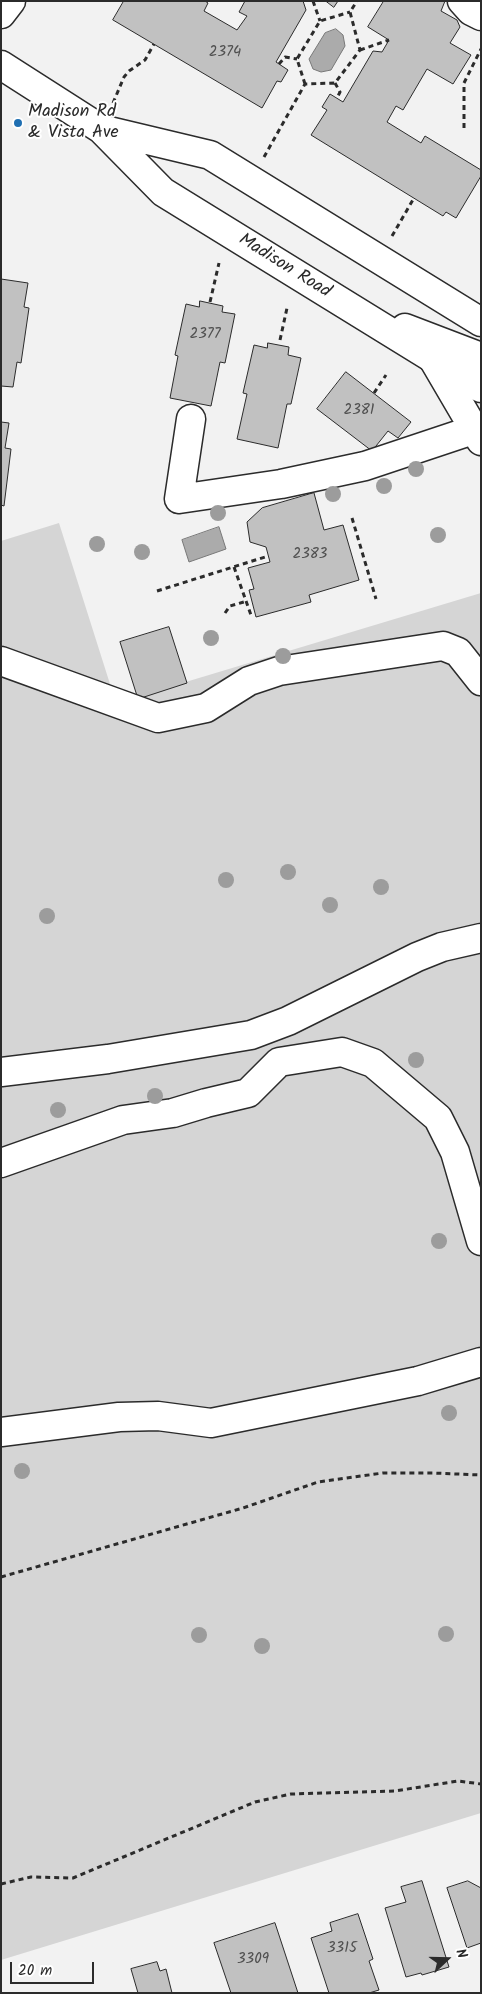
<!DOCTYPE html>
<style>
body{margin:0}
#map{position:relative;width:482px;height:1994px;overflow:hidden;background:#f2f2f2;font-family:Kalam,sans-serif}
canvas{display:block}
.frame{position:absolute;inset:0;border:2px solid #2b2b2b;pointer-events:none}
.north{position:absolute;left:422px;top:1934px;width:50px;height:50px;-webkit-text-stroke:4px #fff;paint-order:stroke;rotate:69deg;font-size:14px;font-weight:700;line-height:20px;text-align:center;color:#2b2b2b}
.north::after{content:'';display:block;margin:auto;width:18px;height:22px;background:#2b2b2b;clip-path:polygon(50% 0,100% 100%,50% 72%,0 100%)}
.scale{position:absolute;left:10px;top:1962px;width:84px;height:22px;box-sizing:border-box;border:2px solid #2b2b2b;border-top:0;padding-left:6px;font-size:15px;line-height:18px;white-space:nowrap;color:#2b2b2b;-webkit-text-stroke:4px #fff;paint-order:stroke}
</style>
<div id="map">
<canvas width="482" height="1994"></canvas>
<div class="frame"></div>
<div class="north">N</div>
<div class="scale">20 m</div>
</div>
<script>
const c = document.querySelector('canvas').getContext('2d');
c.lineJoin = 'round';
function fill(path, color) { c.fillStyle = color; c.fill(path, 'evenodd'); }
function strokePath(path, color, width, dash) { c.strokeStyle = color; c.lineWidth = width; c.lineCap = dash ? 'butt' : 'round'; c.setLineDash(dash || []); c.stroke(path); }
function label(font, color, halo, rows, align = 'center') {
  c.font = font + ' Kalam,sans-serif'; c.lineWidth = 4; c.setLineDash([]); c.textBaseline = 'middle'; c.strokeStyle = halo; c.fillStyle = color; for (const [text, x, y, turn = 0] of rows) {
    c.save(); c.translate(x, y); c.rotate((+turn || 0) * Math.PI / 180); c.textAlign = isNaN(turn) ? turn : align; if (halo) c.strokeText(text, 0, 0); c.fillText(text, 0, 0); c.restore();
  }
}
fill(new Path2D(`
 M 59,523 L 116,703 L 481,593 L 481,1813 L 1,1960 L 1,541 Z`), '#d5d5d5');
const water = new Path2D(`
 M 336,29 L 343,35 L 345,46 L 331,70 L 321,72 L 313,69 L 309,59 L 325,33 Z
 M 219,527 L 226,549 L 189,562 L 182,540 Z`);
fill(water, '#ababab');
strokePath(water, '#787878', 1);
const building = new Path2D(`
 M 124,1 L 205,1 L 208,3 L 204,11 L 237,30 L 247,16 L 239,12 L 245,1 L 303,1 L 306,10 L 276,62 L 288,70 L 281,82 L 277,81 L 262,108 L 113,20 Z
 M 326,1 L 338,1 L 334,7 Z
 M 384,1 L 445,1 L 441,11 L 457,20 L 460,27 L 450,43 L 471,55 L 453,84 L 427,69 L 403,110 L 396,106 L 387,122 L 421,143 L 425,136 L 481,170 L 481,176 L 456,218 L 446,212 L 443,216 L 311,135 L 327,110 L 322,107 L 330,94 L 343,102 L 373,51 L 382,52 L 389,40 L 368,27 Z
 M 1,279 L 28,283 L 24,307 L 29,308 L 21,363 L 17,362 L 13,387 L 1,386 Z
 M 200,301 L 223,306 L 222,312 L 235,314 L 225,363 L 220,362 L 211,406 L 170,398 L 178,356 L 175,355 L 186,304 L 199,307 Z
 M 268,343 L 289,347 L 288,355 L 301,358 L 291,404 L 287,404 L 278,448 L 237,439 L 247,394 L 243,393 L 254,345 L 267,348 Z
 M 346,372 L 411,422 L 398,438 L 388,431 L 372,451 L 317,409 Z
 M 1,422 L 9,423 L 5,448 L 11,449 L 4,506 L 1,505 Z
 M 314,493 L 324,530 L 343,525 L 359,580 L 309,595 L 311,602 L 256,617 L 249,590 L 254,589 L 248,568 L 270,562 L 266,547 L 250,542 L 247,522 L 262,508 Z
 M 169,627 L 187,683 L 138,699 L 120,642 Z
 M 422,1881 L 449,1967 L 422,1975 L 421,1973 L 406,1977 L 385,1908 L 406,1902 L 401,1887 Z
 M 468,1881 L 481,1888 L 481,1943 L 467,1948 L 447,1888 Z
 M 358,1914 L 373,1959 L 369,1961 L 379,1990 L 369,1993 L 329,1993 L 311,1938 L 332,1931 L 330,1923 Z
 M 275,1923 L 298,1993 L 231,1993 L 214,1943 Z
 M 157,1962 L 160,1971 L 166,1969 L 172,1993 L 138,1993 L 131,1969 Z`);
fill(building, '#c1c1c1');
strokePath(building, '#2b2b2b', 1);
const minor = new Path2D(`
 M 462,1 L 471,11 L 481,16
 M 1,14 L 11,1
 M 433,359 L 481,441
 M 191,419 L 179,499 L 281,484 L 365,466 L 476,429
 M 1,661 L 158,718 L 206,708 L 249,681 L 279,671 L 443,646 L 458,652 L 481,681
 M 1,1072 L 108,1059 L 251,1035 L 288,1021 L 417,957 L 442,947 L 481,938
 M 1,1163 L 123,1120 L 173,1113 L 206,1103 L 248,1093 L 279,1062 L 342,1052 L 373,1063 L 438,1118 L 455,1152 L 481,1241
 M 1,1432 L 119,1417 L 158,1416 L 211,1423 L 418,1381 L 481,1362`);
const major = new Path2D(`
 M 1,65 L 101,129 L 163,192 L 481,388
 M 101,129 L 210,155 L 481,322
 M 405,328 L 481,357`);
strokePath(minor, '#2b2b2b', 31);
strokePath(major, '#2b2b2b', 31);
strokePath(new Path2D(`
 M 313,1 L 320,21
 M 360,50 L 389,40
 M 279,64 L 285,57 L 297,59
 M 335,83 L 340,92 L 337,98
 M 305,84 L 297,59 L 320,21 L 350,12
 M 113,103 L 124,77 L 129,71 L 145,60 L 154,44
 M 464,128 L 464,83 L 481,49
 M 264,157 L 305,84 L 335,83 L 360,50 L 350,12 L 357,1
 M 392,236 L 414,198
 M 210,302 L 219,263
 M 280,340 L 287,308
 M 374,393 L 386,375
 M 352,518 L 376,599
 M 234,567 L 251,615
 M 157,591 L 265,557
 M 225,613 L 230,606 L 247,601
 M 1,1577 L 243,1508 L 318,1482 L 383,1473 L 433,1473 L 481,1475
 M 1,1884 L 31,1877 L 73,1878 L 255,1802 L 291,1794 L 395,1791 L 458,1781 L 481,1784`), '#2b2b2b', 3, [5, 4]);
strokePath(minor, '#fff', 28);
strokePath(major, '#fff', 28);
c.fillStyle = '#9c9c9c';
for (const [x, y] of [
 [416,469],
 [384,486],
 [333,494],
 [218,513],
 [438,535],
 [97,544],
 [142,552],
 [211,638],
 [283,656],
 [288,872],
 [226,880],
 [381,887],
 [330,905],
 [47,916],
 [416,1060],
 [155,1096],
 [58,1110],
 [439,1241],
 [449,1413],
 [22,1471],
 [446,1634],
 [199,1635],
 [262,1646]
]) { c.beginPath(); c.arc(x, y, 8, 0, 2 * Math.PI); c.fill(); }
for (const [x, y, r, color] of [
 [18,123,5,"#1f6fb2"]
]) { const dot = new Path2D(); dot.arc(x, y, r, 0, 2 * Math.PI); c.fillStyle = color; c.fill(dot); strokePath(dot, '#fff', 2); }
label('15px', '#505050', null, [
 ["2374",225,53],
 ["2377",205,335],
 ["2381",359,411],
 ["2383",310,555],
 ["3315",342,1949],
 ["3309",253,1960]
]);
label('18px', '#2b2b2b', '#fff', [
 ["Madison Rd",28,113],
 ["& Vista Ave",28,134]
], 'left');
label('18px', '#2b2b2b', '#fff', [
 ["Madison Road",284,267,32]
]);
</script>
